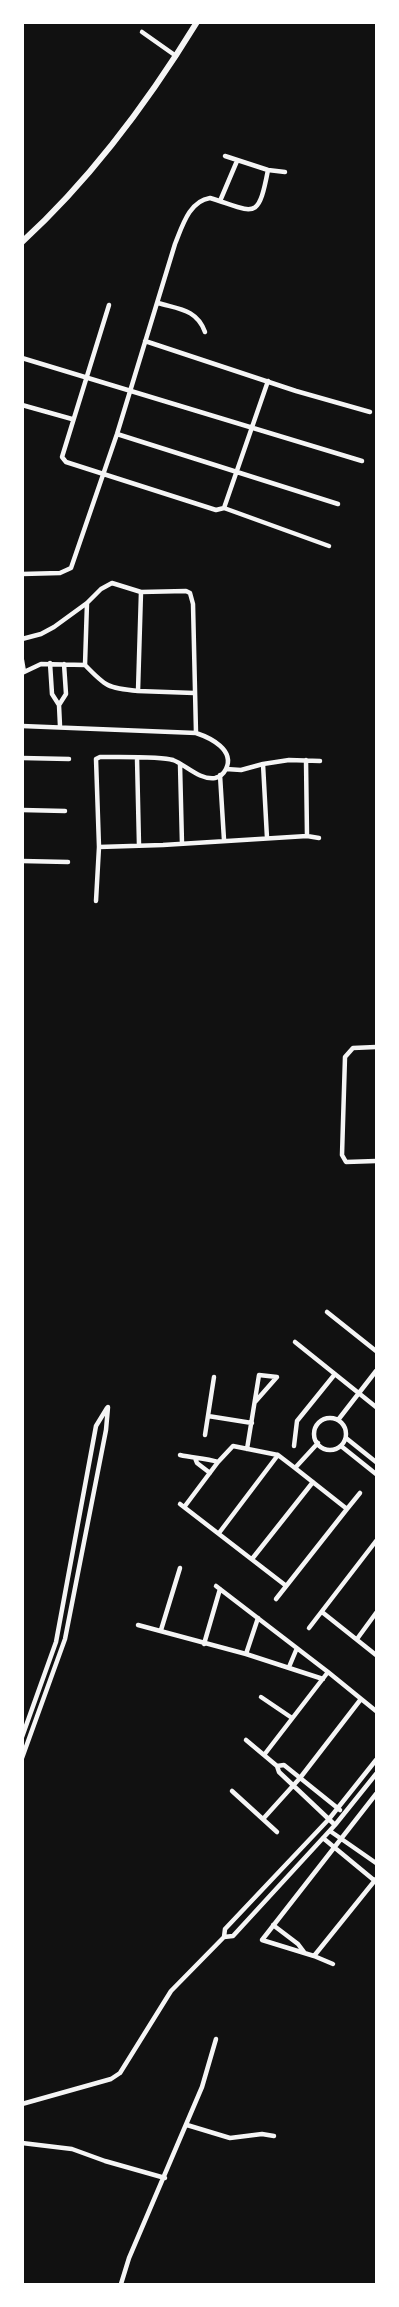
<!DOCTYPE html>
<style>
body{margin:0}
#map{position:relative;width:399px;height:2307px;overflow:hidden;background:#111;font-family:Mulish,sans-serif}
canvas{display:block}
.frame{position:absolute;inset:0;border:24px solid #fff;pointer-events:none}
</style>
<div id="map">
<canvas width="399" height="2307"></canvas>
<div class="frame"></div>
</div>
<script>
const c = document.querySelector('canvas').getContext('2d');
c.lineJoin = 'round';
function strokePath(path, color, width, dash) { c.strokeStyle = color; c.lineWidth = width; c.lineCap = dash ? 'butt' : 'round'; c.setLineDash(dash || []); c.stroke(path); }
strokePath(new Path2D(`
 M 142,32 L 176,56
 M 225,156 L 268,170 L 285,172
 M 220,201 L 237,161
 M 158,303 C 178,309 197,309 205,332
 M 109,305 L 62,457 L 66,462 L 216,510 L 224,508 L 329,546
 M 145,341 L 296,391 L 370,412
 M 22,358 L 362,461
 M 22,405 L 72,419
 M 117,434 L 338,504
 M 224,508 L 268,381
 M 22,574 L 60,573 L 71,568 L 117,434 L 175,244 C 182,227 189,201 210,198 C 255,212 258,222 268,170
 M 141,592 L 138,691 L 194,693
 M 22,639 L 41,634 L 54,627 L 87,603 L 101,589 L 112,583 L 141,592 L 186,591 L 190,593 L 193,604 L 196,733
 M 22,660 L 24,672
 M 50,663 L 52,694 L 59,705
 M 85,665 L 87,603
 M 22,673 L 41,664 L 85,665 C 106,687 108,688 138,691
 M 22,726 L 196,733 C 211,738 235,750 226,769 C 224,773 220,777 215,778 C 199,780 186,765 173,760 C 161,756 116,757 100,757 L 96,759 L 99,847 L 96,901
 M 60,726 L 59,705 L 66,694 L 64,664
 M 22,758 L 69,759
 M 137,758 L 139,845
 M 306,760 L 307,836
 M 180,764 L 182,844
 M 226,769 L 241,770 L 263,764
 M 220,775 L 224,840
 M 22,810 L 65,811
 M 267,838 L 263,764 L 289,760 L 320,761
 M 99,847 L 163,845 L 307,836 L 319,838
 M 22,861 L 68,862
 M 376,1047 L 353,1048 L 345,1057 L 342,1155 L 346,1162 L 376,1161
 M 327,1312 L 376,1351
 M 295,1342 L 376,1407
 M 208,1416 L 252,1423
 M314 1434a16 16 0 1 1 32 0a16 16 0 1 1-32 0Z
 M 338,1420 L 376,1371
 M 205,1435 L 214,1377
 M 346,1438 L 376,1462
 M 318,1443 L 295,1468 L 347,1509 L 360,1493
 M 294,1446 L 297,1421 L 335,1374
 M 341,1446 L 376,1474
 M 247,1449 L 259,1375 L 277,1377 L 255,1402
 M 180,1455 C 193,1458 205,1458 218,1462 L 233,1446 L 278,1455 L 295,1468
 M 195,1458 L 197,1463 L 210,1473
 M 180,1504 L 285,1585
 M 185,1506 L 218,1462
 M 219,1533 L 278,1455
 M 252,1559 L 313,1482
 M 216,1586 L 328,1672
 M 276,1599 L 347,1509
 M 322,1612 L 376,1655
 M 138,1625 L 246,1654 L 323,1679
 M 309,1628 L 376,1541
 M 161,1630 L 180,1568
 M 357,1639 L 376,1613
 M 204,1644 L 220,1589
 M 246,1654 L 258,1618
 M 289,1667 L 297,1648
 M 261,1697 L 292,1718
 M 22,1737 L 56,1642 L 96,1426 L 107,1408
 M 246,1740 L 277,1766 L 279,1772 L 335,1825
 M 264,1755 L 328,1672 L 376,1711
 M 22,1758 L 65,1639 L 106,1430 L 108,1407
 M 277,1766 L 284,1765 L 340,1810
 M 232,1791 L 277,1832
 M 263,1819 L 300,1778 L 361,1699
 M 330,1831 L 376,1863
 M 323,1838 L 375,1881
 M 273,1925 L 298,1944 L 304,1952
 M 224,1937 L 233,1936 L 335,1825 L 376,1774
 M 314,1956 L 262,1940 L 376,1794
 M 333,1964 L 314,1956 L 376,1879
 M 22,2104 L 111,2079 L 120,2073 L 171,1991 L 224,1937 L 225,1929 L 329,1819 L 376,1760
 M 187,2125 L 230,2138 L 262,2134 L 274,2136
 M 22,2143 L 72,2149 L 105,2161 L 165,2178
 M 121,2284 L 129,2258 L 202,2087 L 216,2039`), '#f5f5f5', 4.5);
strokePath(new Path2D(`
 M 22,242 C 92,178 148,102 197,22`), '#f5f5f5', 6);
</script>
